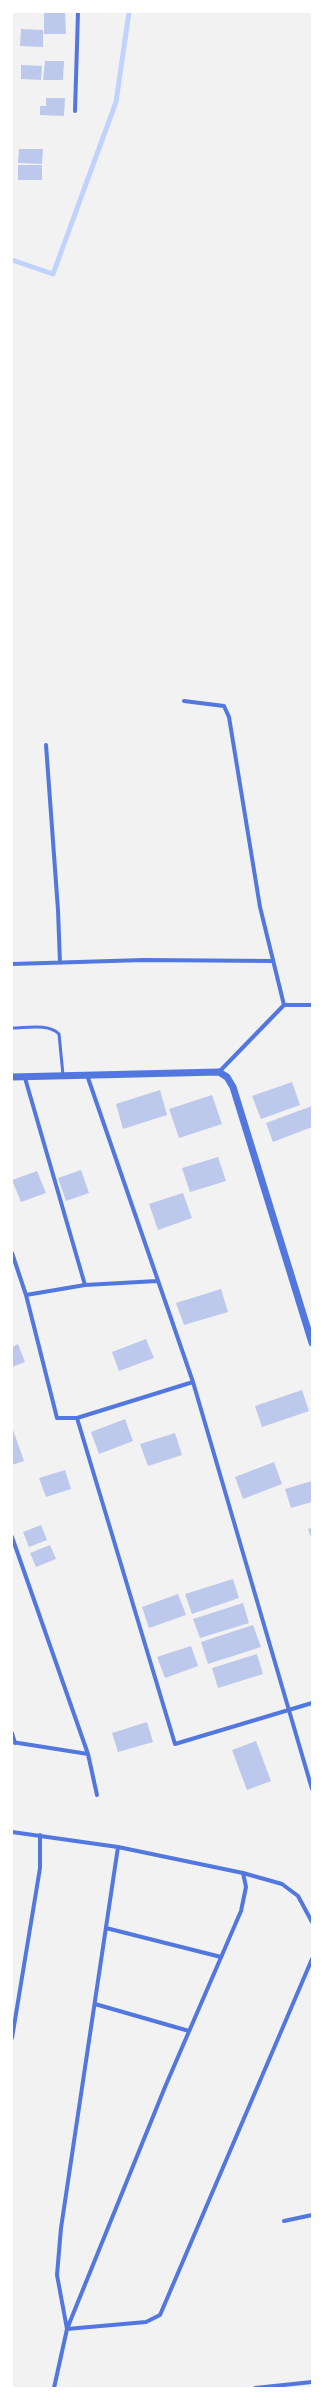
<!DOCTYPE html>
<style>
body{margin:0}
#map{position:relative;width:324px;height:2400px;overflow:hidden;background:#f2f2f2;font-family:Lato,sans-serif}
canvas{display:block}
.frame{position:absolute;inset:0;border:13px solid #fff;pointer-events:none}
</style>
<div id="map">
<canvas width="324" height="2400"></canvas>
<div class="frame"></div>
</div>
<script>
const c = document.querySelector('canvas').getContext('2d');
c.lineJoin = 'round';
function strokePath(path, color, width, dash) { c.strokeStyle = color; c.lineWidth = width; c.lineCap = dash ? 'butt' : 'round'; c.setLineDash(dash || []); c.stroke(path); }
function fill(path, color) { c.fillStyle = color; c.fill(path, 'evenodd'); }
strokePath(new Path2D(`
 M 12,260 L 53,274 L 116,102 L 129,12`), '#bfd3fe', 5);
fill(new Path2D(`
 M 44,12 L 65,12 L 66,34 L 44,34 Z
 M 21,29 L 43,30 L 43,47 L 20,46 Z
 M 45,61 L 64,61 L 63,80 L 43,80 Z
 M 21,65 L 42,66 L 41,80 L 21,79 Z
 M 46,98 L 65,98 L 64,116 L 40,115 L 40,106 L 46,106 Z
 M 19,149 L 43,149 L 42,164 L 18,163 Z
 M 18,165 L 42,165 L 42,180 L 18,180 Z
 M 292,1082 L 300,1105 L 261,1119 L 252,1096 Z
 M 160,1090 L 167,1115 L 123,1129 L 116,1104 Z
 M 212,1095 L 222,1124 L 179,1138 L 169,1109 Z
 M 312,1106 L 312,1127 L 273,1142 L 266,1123 Z
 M 218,1157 L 226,1181 L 190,1192 L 182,1168 Z
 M 81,1170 L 89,1193 L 66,1201 L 58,1178 Z
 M 37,1171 L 46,1193 L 21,1202 L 12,1180 Z
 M 183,1193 L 192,1218 L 158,1230 L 149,1204 Z
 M 221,1289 L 228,1312 L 184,1325 L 176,1303 Z
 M 146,1339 L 154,1358 L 119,1371 L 112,1352 Z
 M 18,1344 L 25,1362 L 12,1367 L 12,1347 Z
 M 302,1390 L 309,1411 L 262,1427 L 255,1406 Z
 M 125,1419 L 133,1441 L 99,1454 L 91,1432 Z
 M 12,1427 L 24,1461 L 12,1465 Z
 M 175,1433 L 182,1455 L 148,1466 L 140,1444 Z
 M 274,1462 L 282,1484 L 243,1499 L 235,1477 Z
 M 65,1470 L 71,1489 L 46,1497 L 39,1478 Z
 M 312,1481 L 312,1502 L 291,1508 L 285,1489 Z
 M 41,1525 L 47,1540 L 29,1547 L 23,1532 Z
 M 312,1528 L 312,1540 L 308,1529 Z
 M 50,1545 L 56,1559 L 36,1567 L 30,1553 Z
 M 233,1579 L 239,1598 L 192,1614 L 185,1594 Z
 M 178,1594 L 186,1615 L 149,1628 L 142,1607 Z
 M 243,1603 L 249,1623 L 200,1638 L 193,1619 Z
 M 253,1625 L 261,1647 L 208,1664 L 201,1642 Z
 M 191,1646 L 198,1666 L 165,1678 L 157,1657 Z
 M 257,1654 L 263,1674 L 218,1688 L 212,1668 Z
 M 147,1722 L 153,1742 L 118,1752 L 112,1733 Z
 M 256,1741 L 271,1781 L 247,1790 L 232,1750 Z`), '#bdc9ec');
strokePath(new Path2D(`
 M 12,1028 C 26,1028 49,1023 59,1034 L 63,1075`), '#5277de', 3);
strokePath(new Path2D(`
 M 75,111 L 78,12
 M 184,701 L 224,706 L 229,717 L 260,907 L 284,1005
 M 46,745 L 58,910 L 60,963
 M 12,964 L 144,960 L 273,961
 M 219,1072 L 284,1005 L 312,1005
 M 87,1075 L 193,1382 L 312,1789
 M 25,1078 L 85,1285
 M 12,1253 L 26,1295 L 57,1418 L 77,1418 L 193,1382
 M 26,1295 L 85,1285 L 157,1281
 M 77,1418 L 175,1744 L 312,1703
 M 12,1537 L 88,1754 L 97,1795
 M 12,1733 L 15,1743
 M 12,1742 L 88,1754
 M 12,1832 L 118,1847 L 243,1873 L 282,1884 L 298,1896 L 312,1922
 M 243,1873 L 246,1887 L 241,1911 L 165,2087 L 67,2329 L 146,2322 L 160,2315 L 312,1959
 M 106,1928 L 221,1957
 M 95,2004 L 189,2031
 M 12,2038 L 40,1868 L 40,1835
 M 284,2221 L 312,2215
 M 54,2388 L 67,2329 L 57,2275 L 61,2228 L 118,1847
 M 255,2388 L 312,2382`), '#5277de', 4);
strokePath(new Path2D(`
 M 12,1077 L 219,1072 L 227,1077 L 233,1087 L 312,1343`), '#5277de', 7);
</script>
